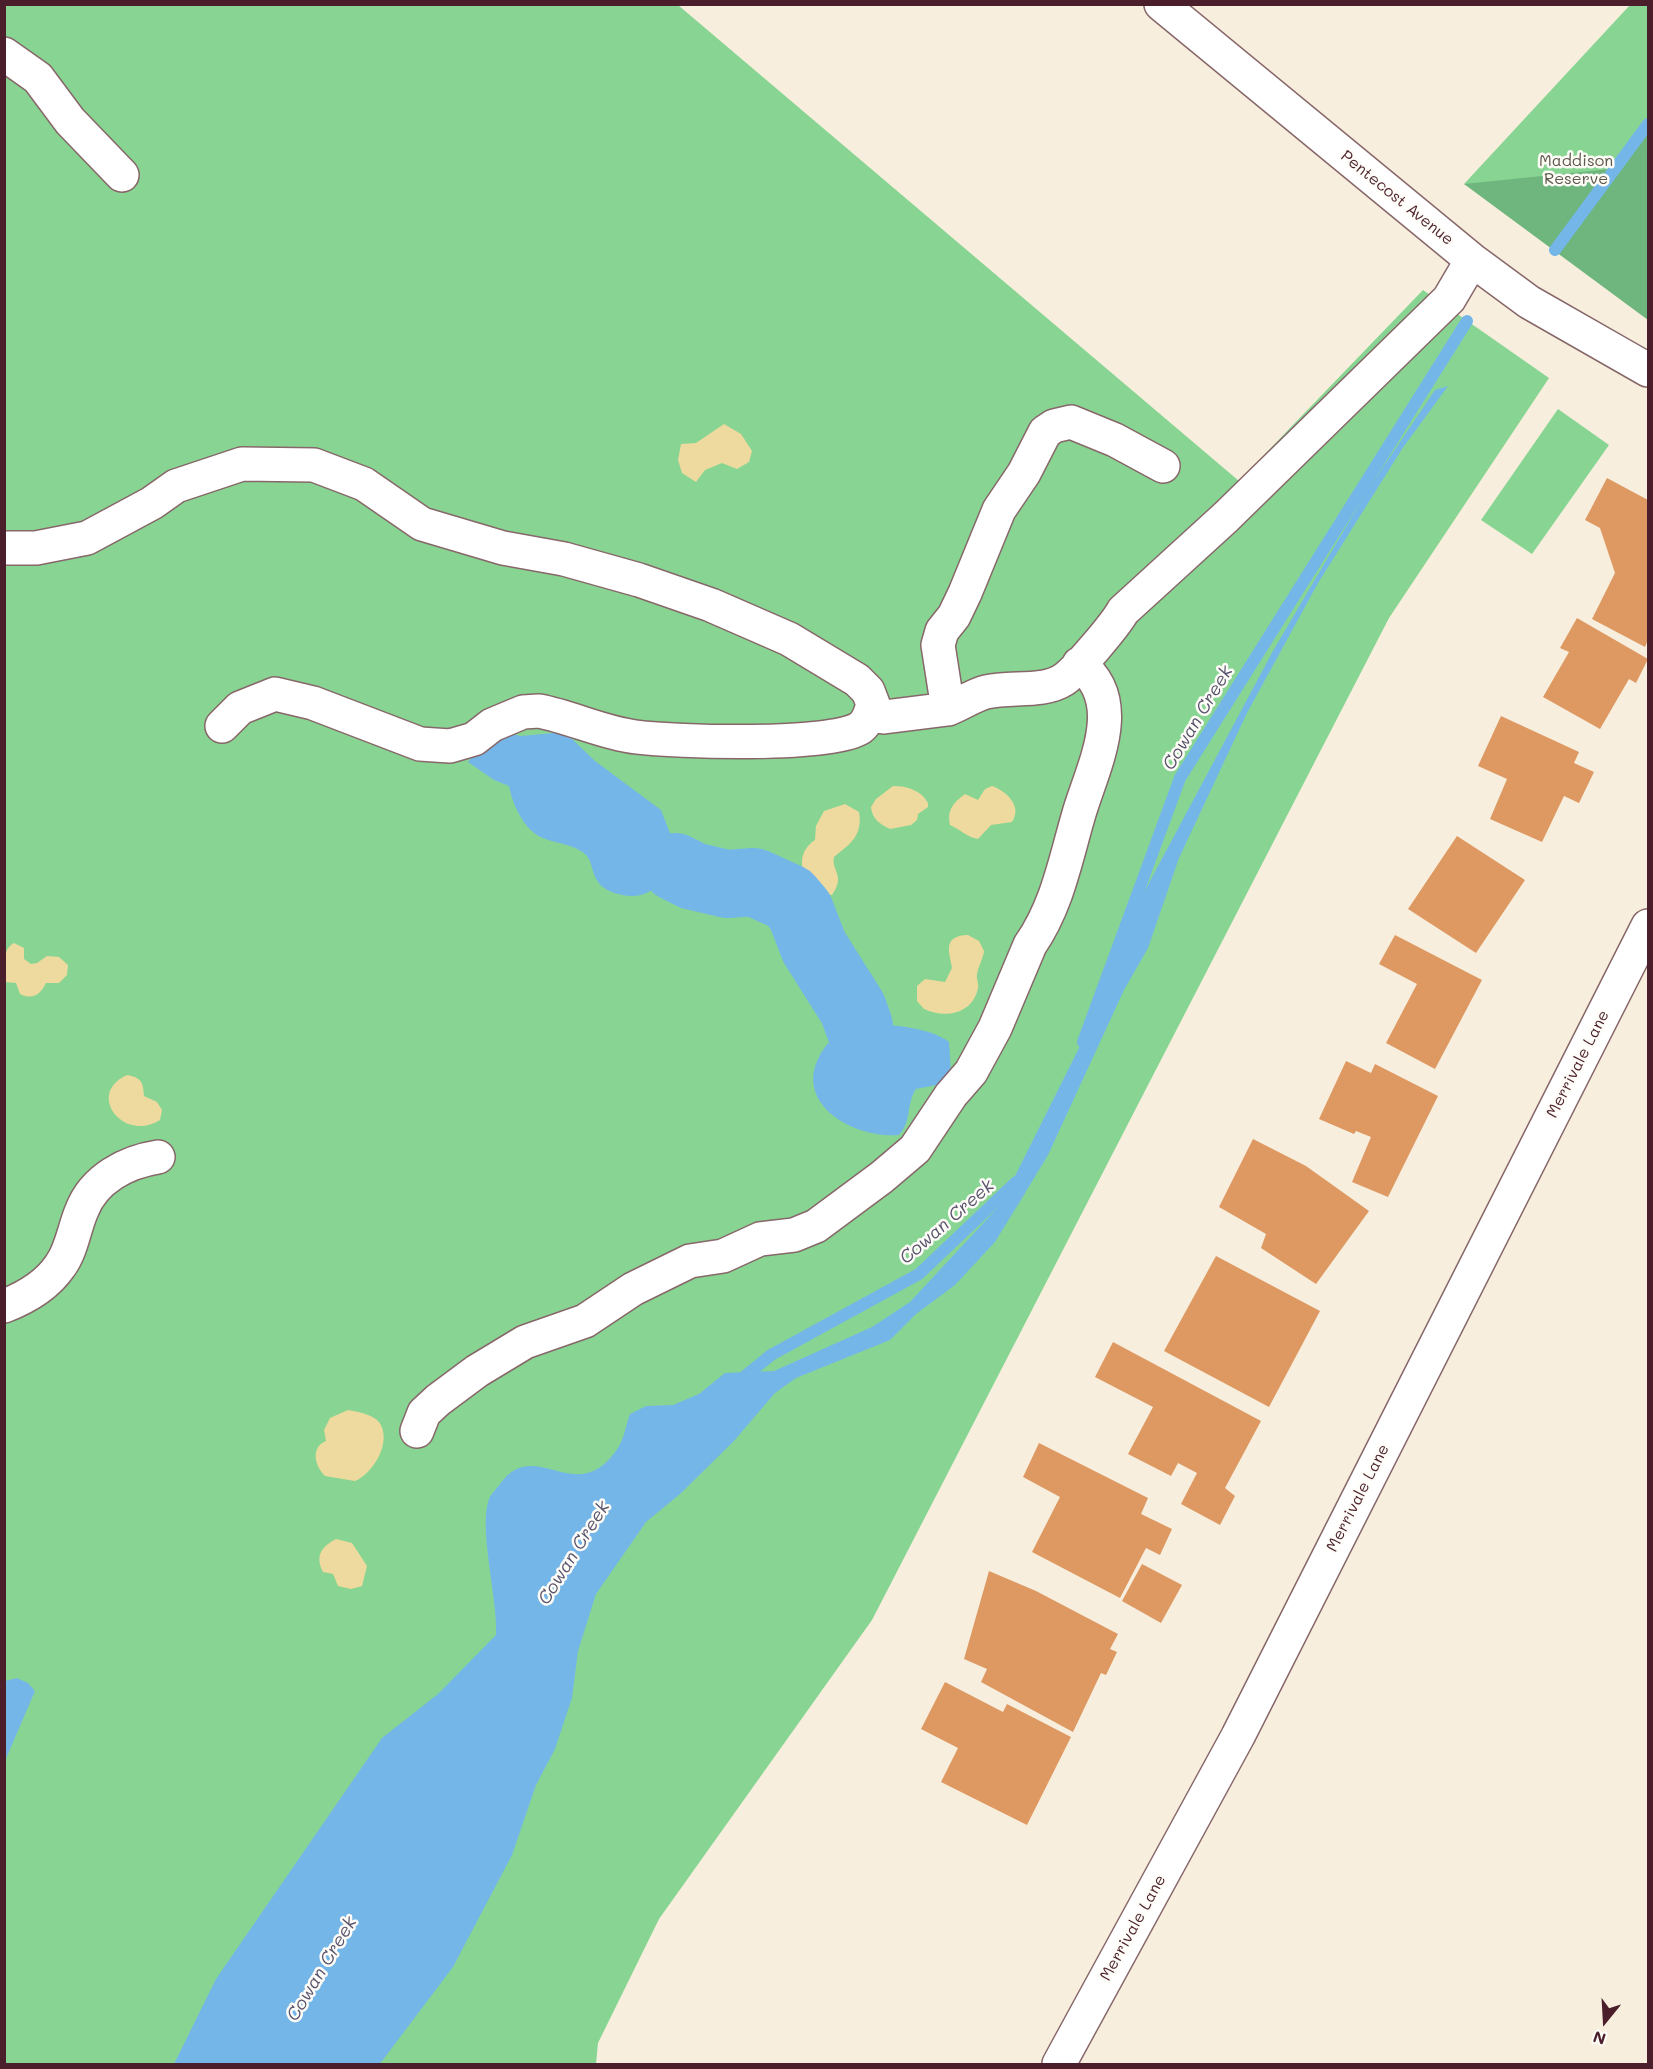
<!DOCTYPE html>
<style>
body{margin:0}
#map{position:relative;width:1653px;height:2069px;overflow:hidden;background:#f7eedd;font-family:Mali,sans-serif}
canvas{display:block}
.frame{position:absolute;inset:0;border:6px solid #4a1f2b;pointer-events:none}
.north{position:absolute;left:1575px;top:1991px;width:60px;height:60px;-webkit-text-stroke:4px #fdfcf7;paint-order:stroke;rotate:198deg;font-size:16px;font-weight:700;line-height:24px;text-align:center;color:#4a1f2b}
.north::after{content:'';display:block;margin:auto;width:21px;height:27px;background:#4a1f2b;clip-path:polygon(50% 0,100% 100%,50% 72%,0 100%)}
</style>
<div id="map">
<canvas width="1653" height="2069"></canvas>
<div class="frame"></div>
<div class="north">N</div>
</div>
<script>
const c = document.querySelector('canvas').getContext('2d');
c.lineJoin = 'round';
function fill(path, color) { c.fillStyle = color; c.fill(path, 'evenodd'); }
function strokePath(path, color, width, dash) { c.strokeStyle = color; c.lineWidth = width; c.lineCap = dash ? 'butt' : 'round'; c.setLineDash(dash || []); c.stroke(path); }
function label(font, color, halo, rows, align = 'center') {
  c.font = font + ' Mali,sans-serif'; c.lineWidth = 5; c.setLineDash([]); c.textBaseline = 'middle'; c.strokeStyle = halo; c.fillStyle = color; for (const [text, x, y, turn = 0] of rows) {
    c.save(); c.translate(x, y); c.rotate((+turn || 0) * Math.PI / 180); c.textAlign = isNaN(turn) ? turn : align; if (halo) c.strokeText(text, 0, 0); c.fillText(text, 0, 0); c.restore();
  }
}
fill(new Path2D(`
 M 5,5 L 678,5 L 1239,481 L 1423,290 L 1549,378 L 1389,618 L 872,1620 L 659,1919 L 598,2043 L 596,2064 L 5,2064 Z
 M 1630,5 L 1648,5 L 1648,273 L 1464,184 Z
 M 1558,409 L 1609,445 L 1532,554 L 1481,520 Z`), '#88d593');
fill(new Path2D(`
 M 1648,128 L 1648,320 L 1464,184 L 1610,169 Z`), '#6eb67d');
fill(new Path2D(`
 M 724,424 L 741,434 L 752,451 L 749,462 L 737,469 L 722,463 L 705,470 L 696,482 L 682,473 L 678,460 L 681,444 L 696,443 Z
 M 893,786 C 907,786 921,790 928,803 L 928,807 L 918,814 L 917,820 L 911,825 L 890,829 C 880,824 872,819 871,807 L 876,799 Z
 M 992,786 C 1006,791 1023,806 1012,822 L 991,825 L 978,839 C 967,837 961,830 950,825 C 947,810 953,803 965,794 L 978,800 L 985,789 Z
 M 845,804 L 859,812 C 863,836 850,844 834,857 C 831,871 846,875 832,895 L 823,894 C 801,883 793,854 815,840 L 816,826 L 824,811 Z
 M 968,935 L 979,941 L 984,951 C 983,959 978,967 977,974 C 976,979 979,983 978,988 C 973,1014 945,1019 924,1009 L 917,1001 L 917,986 L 925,979 L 945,982 L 952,968 C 950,953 941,936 968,935 Z
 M 14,943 L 24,948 L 24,959 L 31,964 L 37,963 L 47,956 L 59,957 L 68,965 L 67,975 L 59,983 L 46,983 C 40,995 33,1000 20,994 L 16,983 L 5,982 C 4,969 1,950 14,943 Z
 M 127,1075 C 142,1078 143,1082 144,1096 L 157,1102 L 162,1110 L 160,1120 C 124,1143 85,1094 127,1075 Z
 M 348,1410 C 358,1412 372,1414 379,1422 C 393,1441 373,1474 355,1481 L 325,1476 C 314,1465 311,1447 326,1441 L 324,1430 L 330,1418 Z
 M 336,1539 L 352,1543 L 367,1566 L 362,1586 L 351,1589 L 338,1586 L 333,1574 L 323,1572 C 315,1556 321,1547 336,1539 Z`), '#eeda9e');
fill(new Path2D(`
 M 1448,386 L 1402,449 L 1318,583 L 1247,713 L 1179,858 L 1148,948 L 1124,990 L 1048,1155 L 1019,1203 L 995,1242 L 955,1285 L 916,1314 L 890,1340 L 796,1378 L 775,1393 L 733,1442 L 680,1494 L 646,1522 L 596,1594 L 578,1651 L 572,1698 L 555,1749 L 536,1785 L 512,1855 L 453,1967 L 382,2061 L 379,2064 L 174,2064 L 216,1979 L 382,1738 L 438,1694 L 496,1635 C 498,1598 478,1529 489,1499 C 491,1494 497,1488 500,1484 C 536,1434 576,1511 618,1448 C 624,1439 626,1424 630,1414 L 646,1406 L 673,1405 L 699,1394 L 725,1373 L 774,1371 L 872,1327 L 910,1302 L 1001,1204 L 1102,1002 L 1142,896 L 1273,651 L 1367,491 L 1435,390 Z
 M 506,732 L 520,736 L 554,733 L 569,736 L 595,761 L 661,810 L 675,846 L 667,878 C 660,883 652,891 644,894 C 631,899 606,894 598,882 C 590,870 594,859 581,851 C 570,844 555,843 543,838 C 524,831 512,803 509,786 L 494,780 L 468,762 L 481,746 Z
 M 864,1024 C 888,1024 930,1027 949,1042 L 951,1072 L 942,1084 L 916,1089 C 906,1104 912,1121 899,1135 C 856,1139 792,1105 820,1055 C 831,1036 843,1029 864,1024 Z
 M 17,1678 L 28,1683 L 35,1691 L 5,1761 L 5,1681 Z`), '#75b6e9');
strokePath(new Path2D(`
 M 1555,250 L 1648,124
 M 1083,1042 L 1180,778 L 1467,321
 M 738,1382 L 771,1355 L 919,1274 L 1016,1182`), '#75b6e9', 12);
strokePath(new Path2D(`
 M 675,867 L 693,876 L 727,884 L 754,882 L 789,898 L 800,911 L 814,947 L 853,1009 L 859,1026`), '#75b6e9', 68);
fill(new Path2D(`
 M 1607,478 L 1648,500 L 1648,640 L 1645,647 L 1592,619 L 1615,573 L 1600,528 L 1585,520 Z
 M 1577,618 L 1648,659 L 1636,683 L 1629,679 L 1600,729 L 1543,697 L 1569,652 L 1560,648 Z
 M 1501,716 L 1579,752 L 1574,763 L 1594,772 L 1579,803 L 1564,796 L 1542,842 L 1490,819 L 1507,779 L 1478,766 Z
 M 1457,836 L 1525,880 L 1476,953 L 1408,909 Z
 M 1395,935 L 1482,980 L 1435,1069 L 1386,1043 L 1417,984 L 1379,964 Z
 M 1346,1061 L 1371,1073 L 1375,1064 L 1438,1096 L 1388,1197 L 1352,1182 L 1371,1137 L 1356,1131 L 1354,1134 L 1319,1119 Z
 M 1253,1139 L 1306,1166 L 1369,1211 L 1316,1284 L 1261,1248 L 1266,1234 L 1219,1207 Z
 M 1216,1256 L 1320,1311 L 1269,1407 L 1164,1351 Z
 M 1113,1342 L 1261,1421 L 1225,1488 L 1235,1496 L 1220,1525 L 1181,1504 L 1197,1473 L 1178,1463 L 1171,1476 L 1128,1454 L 1153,1407 L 1095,1377 Z
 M 1039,1443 L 1148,1498 L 1141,1514 L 1172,1529 L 1160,1555 L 1146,1548 L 1120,1598 L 1032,1552 L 1060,1497 L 1023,1477 Z
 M 1142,1564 L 1182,1585 L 1161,1623 L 1122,1601 Z
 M 989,1571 L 1036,1591 L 1118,1634 L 1110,1649 L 1117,1652 L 1106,1675 L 1101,1673 L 1073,1732 L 981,1682 L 987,1669 L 964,1659 Z
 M 945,1682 L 1003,1712 L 1007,1704 L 1071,1737 L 1027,1825 L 941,1782 L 958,1748 L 921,1729 Z`), '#de9962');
const minor = new Path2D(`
 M 1161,4 L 1472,260 L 1529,302 L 1648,370
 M 4,54 L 38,78 L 70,121 L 122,175
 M 4,548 L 36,548 L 87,538 L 152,503 L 176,486 L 242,464 L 314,465 L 364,484 L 422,524 L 503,548 L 564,559 L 639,580 L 711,605 L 789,639 L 857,680 L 868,691 L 873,704 C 871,712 867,723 860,728 C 830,747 676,742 636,737 C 603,733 571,717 539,711 L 523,712 L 492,725 L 474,739 L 450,746 L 420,744 L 313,703 L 275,694 L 240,708 L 222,726
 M 948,709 C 961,704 974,695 986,692 C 1010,686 1043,693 1063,680 C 1075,673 1116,624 1123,611 L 1226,517 L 1449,299 L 1472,260
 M 870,715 L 884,717 L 948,709 L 938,645 L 942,631 L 954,616 L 965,593 L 999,510 L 1024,473 L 1045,432 L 1054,426 L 1071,422 L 1115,440 L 1163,466
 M 4,1306 C 25,1298 47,1285 60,1266 C 72,1250 74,1228 82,1210 C 94,1179 126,1162 158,1157
 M 417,1431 L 424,1413 L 438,1400 L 477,1371 L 525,1342 L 585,1321 L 633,1289 L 690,1261 L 723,1256 L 760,1239 L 794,1235 L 816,1226 L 882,1177 L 915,1149 L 951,1095 L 971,1072 L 995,1028 L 1030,945 C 1057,906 1065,862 1078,817 C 1091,770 1130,702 1079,664
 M 1059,2064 L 1238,1736 L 1648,926`);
strokePath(minor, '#876769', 36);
strokePath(minor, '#fff', 33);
label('16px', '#5d564a', '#fdfcf7', [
 ["Maddison",1576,161],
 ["Reserve",1576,179]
]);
label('16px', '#4a1f2b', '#fdfcf7', [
 ["Pentecost Avenue",1397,198,39],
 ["Merrivale Lane",1578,1064,-63],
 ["Merrivale Lane",1358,1498,-63],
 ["Merrivale Lane",1133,1928,-61]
]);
label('italic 18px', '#59546e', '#fdfcf7', [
 ["Cowan Creek",1198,718,-59],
 ["Cowan Creek",947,1222,-41],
 ["Cowan Creek",574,1553,-58],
 ["Cowan Creek",322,1969,-59]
]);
</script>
